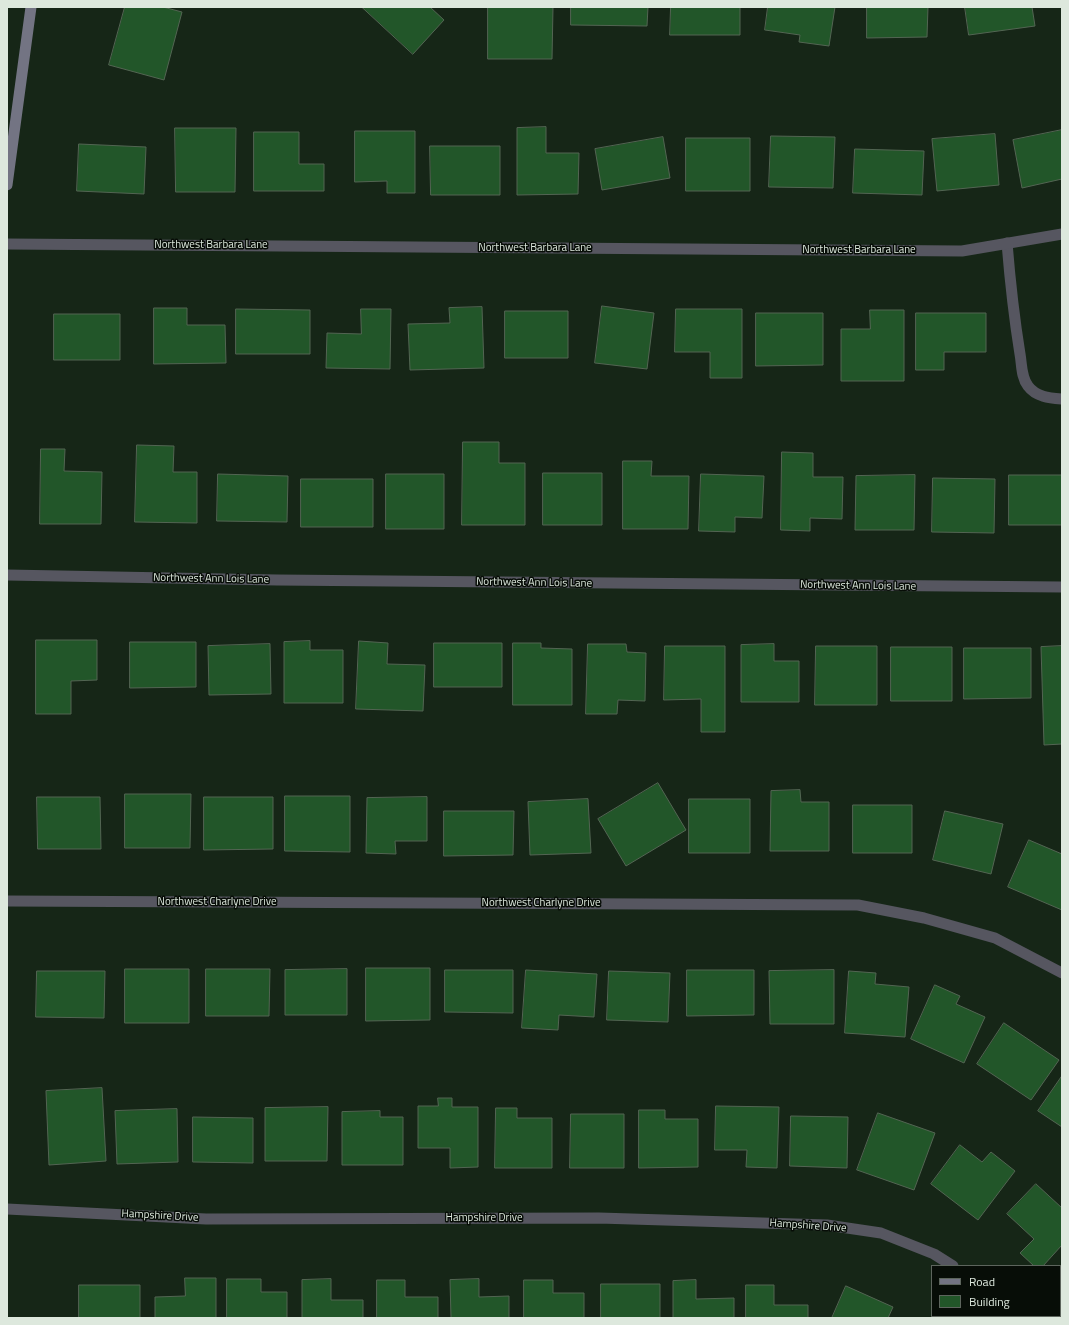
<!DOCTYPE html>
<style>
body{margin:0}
#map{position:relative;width:1069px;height:1325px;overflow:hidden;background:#162617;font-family:"Titillium Web",sans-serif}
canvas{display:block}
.frame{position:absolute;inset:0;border:8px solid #dde8dd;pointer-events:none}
.legend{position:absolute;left:931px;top:1265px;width:130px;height:52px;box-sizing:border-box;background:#070d07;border:1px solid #5d655d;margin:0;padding:5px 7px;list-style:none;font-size:12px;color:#dde8dd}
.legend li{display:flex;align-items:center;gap:8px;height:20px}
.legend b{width:20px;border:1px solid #5d655d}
</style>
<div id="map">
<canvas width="1069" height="1325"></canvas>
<div class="frame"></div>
<ul class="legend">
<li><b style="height:5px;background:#737483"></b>Road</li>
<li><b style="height:11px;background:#225629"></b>Building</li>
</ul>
</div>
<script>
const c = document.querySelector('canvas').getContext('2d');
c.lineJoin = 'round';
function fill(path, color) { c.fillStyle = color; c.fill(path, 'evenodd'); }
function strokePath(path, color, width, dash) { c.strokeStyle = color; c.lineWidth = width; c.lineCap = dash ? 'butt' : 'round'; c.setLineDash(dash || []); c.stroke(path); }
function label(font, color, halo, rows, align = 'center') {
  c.font = font + ' "Titillium Web",sans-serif'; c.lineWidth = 3; c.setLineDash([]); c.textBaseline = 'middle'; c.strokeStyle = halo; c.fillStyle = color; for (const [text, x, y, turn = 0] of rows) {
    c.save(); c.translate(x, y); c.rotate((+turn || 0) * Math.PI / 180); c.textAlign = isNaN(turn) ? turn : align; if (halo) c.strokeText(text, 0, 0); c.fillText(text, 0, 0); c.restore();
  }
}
const building = new Path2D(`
 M 125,7 L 163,7 L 182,12 L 164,80 L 109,65 Z
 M 362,7 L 430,7 L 444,20 L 413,54 Z
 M 488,7 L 553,7 L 552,59 L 488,59 Z
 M 571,7 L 648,7 L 647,26 L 571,25 Z
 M 671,7 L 740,7 L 740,35 L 670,35 Z
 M 768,7 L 835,7 L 829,46 L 799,42 L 800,35 L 765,30 Z
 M 867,7 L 928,7 L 927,37 L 867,38 Z
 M 965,7 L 1032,7 L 1035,26 L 969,35 Z
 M 546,127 L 546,153 L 579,153 L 578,194 L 517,195 L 517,128 Z
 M 175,128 L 236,128 L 235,192 L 176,192 Z
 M 1062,130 L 1062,179 L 1022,188 L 1013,140 Z
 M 355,131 L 415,131 L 415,193 L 387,193 L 387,181 L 355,182 Z
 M 254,132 L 299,132 L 299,164 L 324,164 L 324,191 L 254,191 Z
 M 995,134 L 999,185 L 937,191 L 932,139 Z
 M 771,136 L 835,137 L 833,188 L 769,187 Z
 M 663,137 L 670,178 L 602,190 L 595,149 Z
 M 686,138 L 750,138 L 750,191 L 686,191 Z
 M 79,144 L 146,147 L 144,194 L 77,191 Z
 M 430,146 L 500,146 L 500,195 L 431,195 Z
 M 855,149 L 924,151 L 922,195 L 853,193 Z
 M 602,306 L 654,313 L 647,369 L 595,363 Z
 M 482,307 L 484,368 L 410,370 L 408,324 L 450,323 L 449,308 Z
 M 154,308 L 187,308 L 187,325 L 225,325 L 226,363 L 154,364 Z
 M 236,309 L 310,310 L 310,354 L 236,354 Z
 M 361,309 L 391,309 L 390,369 L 326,368 L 327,333 L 361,334 Z
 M 676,309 L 742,309 L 742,378 L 710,378 L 710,352 L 675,352 Z
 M 870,310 L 904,310 L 904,381 L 841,381 L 841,329 L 870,329 Z
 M 505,311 L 568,311 L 568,358 L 505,358 Z
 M 756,313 L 823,313 L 823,365 L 756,366 Z
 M 916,313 L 986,313 L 986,352 L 944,352 L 944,370 L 916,370 Z
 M 54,314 L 120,314 L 120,360 L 54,360 Z
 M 463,442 L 499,442 L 499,463 L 525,463 L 525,525 L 462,525 Z
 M 137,445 L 174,446 L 173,472 L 197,472 L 197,523 L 135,522 Z
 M 41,449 L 65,449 L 64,471 L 102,472 L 101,524 L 40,524 Z
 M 782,452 L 813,453 L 813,477 L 843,477 L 842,519 L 810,518 L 810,531 L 781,530 Z
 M 623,461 L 652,461 L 651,476 L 689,476 L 688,529 L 623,529 Z
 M 543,473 L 602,473 L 602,525 L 543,525 Z
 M 218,474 L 288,476 L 287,522 L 217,521 Z
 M 386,474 L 444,474 L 444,529 L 386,529 Z
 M 701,474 L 764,476 L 762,518 L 735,517 L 735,532 L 699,531 Z
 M 915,475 L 914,530 L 855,530 L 856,476 Z
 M 1009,475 L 1062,475 L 1062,525 L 1009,525 Z
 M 933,478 L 995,479 L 994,533 L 932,532 Z
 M 301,479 L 373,479 L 373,527 L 301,527 Z
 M 36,640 L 97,640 L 97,680 L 71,681 L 71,714 L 36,714 Z
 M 310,641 L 310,650 L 343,650 L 343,703 L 284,703 L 284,642 Z
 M 359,641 L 388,643 L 387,664 L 425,665 L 423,711 L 356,709 Z
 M 130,642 L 196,642 L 196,687 L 130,688 Z
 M 434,643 L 502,643 L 502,687 L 434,687 Z
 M 513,643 L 541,643 L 541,648 L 572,649 L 572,705 L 513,705 Z
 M 270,644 L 271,694 L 209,695 L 208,646 Z
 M 588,644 L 626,644 L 627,652 L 646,653 L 645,701 L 618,700 L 617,714 L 586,714 Z
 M 774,644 L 774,661 L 799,661 L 799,702 L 741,702 L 741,645 Z
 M 665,646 L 725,646 L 725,732 L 701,732 L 701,699 L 664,700 Z
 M 816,646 L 877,646 L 877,705 L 815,705 Z
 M 1062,646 L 1062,744 L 1044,745 L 1041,647 Z
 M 891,647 L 952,647 L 952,701 L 891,701 Z
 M 964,648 L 1031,648 L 1031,698 L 964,699 Z
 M 658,783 L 686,830 L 626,866 L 598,819 Z
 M 800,790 L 801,802 L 829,802 L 829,851 L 770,851 L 771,791 Z
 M 125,794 L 191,794 L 190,848 L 125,848 Z
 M 285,796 L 350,796 L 350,852 L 285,851 Z
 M 37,797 L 100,797 L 101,849 L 38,849 Z
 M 204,797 L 273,797 L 273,849 L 204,850 Z
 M 427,797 L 427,841 L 395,841 L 396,854 L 366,853 L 367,798 Z
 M 588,799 L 591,853 L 530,855 L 528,802 Z
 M 689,799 L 750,799 L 750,853 L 689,853 Z
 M 853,805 L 912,805 L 912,853 L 853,853 Z
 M 444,811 L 514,811 L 513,855 L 444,856 Z
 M 945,811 L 1003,824 L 991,874 L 933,860 Z
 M 1029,840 L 1062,854 L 1062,910 L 1008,887 Z
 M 366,968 L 430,968 L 430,1020 L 366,1021 Z
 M 125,969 L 189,969 L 189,1023 L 125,1023 Z
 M 206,969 L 270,969 L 269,1016 L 206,1016 Z
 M 347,969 L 347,1015 L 285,1015 L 285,970 Z
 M 445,970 L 513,970 L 513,1013 L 445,1012 Z
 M 526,970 L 597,974 L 594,1017 L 559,1015 L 558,1030 L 522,1028 Z
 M 687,970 L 754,970 L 754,1015 L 687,1016 Z
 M 834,970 L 834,1024 L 770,1024 L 769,971 Z
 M 37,971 L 105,971 L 104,1018 L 36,1017 Z
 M 609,971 L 670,973 L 668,1022 L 607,1020 Z
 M 849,971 L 876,973 L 875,984 L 909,987 L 905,1037 L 845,1033 Z
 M 935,985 L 960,996 L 956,1004 L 985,1017 L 964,1063 L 911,1039 Z
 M 1004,1023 L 1059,1060 L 1031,1100 L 977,1064 Z
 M 1062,1076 L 1062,1127 L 1038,1111 Z
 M 102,1088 L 106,1161 L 49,1165 L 46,1091 Z
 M 438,1098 L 452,1098 L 452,1107 L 478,1107 L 478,1167 L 450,1168 L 450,1148 L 418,1148 L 418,1106 L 438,1106 Z
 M 716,1106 L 779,1107 L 777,1168 L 746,1167 L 747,1150 L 715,1150 Z
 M 328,1107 L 327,1161 L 265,1161 L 265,1108 Z
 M 496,1108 L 517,1108 L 517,1118 L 552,1118 L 552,1168 L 495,1168 Z
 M 177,1109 L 178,1162 L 117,1164 L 115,1111 Z
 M 639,1110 L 665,1110 L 665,1119 L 698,1119 L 698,1167 L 639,1168 Z
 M 380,1111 L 380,1117 L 403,1117 L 403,1165 L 342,1165 L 342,1112 Z
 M 878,1113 L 935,1133 L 914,1190 L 857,1170 Z
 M 571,1114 L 624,1114 L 624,1168 L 570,1168 Z
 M 791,1116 L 848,1117 L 847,1168 L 790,1166 Z
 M 193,1117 L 253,1118 L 253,1163 L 193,1162 Z
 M 960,1145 L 982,1162 L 991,1152 L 1015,1171 L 978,1220 L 931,1184 Z
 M 1036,1184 L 1062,1208 L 1062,1245 L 1043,1266 L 1034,1266 L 1020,1253 L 1034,1239 L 1007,1214 Z
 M 185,1278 L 216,1278 L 216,1318 L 155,1318 L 155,1297 L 185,1296 Z
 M 227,1279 L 261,1279 L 261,1292 L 287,1292 L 287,1318 L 227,1318 Z
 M 331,1279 L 331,1300 L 363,1300 L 363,1318 L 302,1318 L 302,1280 Z
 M 479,1279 L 479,1297 L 509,1296 L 509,1318 L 451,1318 L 450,1280 Z
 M 377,1280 L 405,1280 L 405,1297 L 438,1297 L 438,1318 L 377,1318 Z
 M 524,1280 L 553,1280 L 553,1293 L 584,1293 L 584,1318 L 524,1318 Z
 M 696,1280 L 696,1299 L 734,1298 L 734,1318 L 673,1318 L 673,1281 Z
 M 601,1284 L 660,1284 L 660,1318 L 601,1318 Z
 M 79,1285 L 140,1285 L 140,1318 L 79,1318 Z
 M 746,1285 L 774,1285 L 774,1305 L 808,1305 L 808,1318 L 746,1318 Z
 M 846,1286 L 893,1307 L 888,1318 L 832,1318 Z`);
fill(building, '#225629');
strokePath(building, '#536553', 1);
strokePath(new Path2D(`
 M 1007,243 C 1010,280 1014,317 1020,354 C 1022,365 1021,377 1028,386 C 1036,397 1050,398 1062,399`), '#565660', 11);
strokePath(new Path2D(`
 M 7,244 L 962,251 L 1062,234
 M 7,575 L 277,580 L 1062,587
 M 7,901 L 858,905 L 924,918 L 995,938 L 1062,973
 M 7,1209 L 206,1219 L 599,1218 L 827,1225 L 881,1233 L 934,1254 L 953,1266
 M 1017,1316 L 1018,1318`), '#565660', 11);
strokePath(new Path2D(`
 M 7,185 L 31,7`), '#737483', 11);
label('11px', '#dde8dd', '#070d07', [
 ["Northwest Barbara Lane",211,245],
 ["Northwest Barbara Lane",535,248],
 ["Northwest Barbara Lane",859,250],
 ["Northwest Ann Lois Lane",211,579,1],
 ["Northwest Ann Lois Lane",534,583,1],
 ["Northwest Ann Lois Lane",858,586,1],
 ["Northwest Charlyne Drive",217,902],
 ["Northwest Charlyne Drive",541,903],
 ["Hampshire Drive",160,1216,3],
 ["Hampshire Drive",484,1218],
 ["Hampshire Drive",808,1226,4]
]);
</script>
